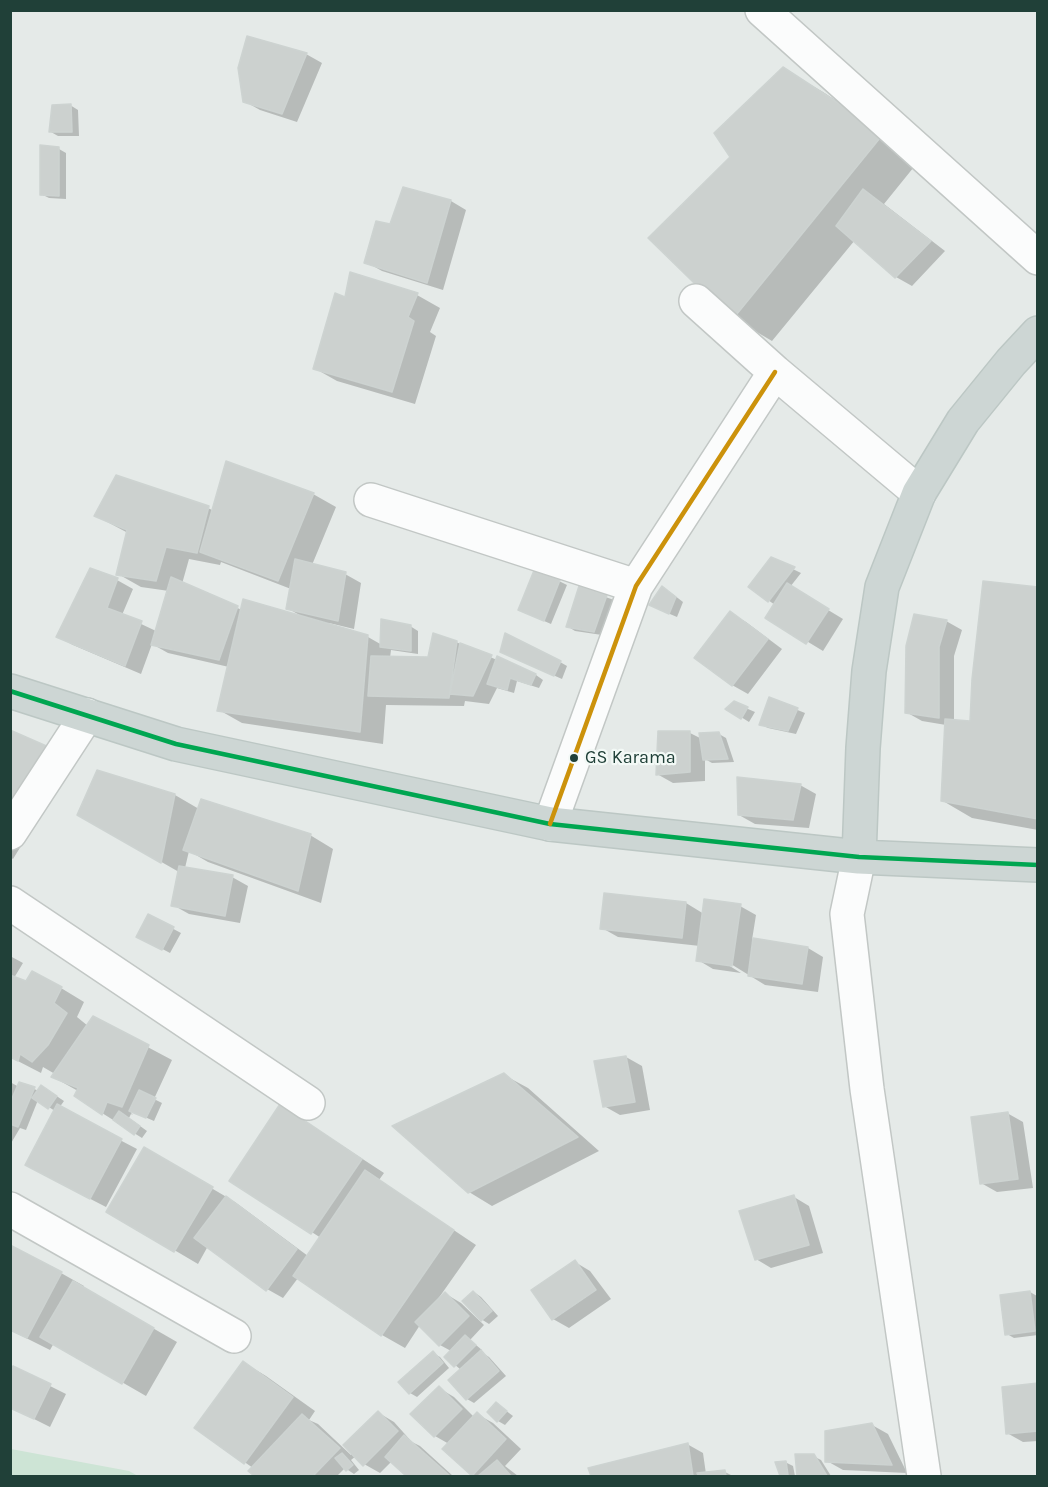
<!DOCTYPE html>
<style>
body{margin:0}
#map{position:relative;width:1048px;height:1487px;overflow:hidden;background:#e5eae8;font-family:Karla,sans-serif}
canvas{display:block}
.frame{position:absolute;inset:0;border:12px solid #204038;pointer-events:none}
</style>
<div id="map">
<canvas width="1048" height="1487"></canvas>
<div class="frame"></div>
</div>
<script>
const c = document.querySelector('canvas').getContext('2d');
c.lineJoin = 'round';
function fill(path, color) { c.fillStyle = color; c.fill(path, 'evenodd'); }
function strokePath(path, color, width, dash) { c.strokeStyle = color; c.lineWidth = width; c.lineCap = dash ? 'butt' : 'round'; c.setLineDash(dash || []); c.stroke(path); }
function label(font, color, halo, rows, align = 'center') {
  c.font = font + ' Karla,sans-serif'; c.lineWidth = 4.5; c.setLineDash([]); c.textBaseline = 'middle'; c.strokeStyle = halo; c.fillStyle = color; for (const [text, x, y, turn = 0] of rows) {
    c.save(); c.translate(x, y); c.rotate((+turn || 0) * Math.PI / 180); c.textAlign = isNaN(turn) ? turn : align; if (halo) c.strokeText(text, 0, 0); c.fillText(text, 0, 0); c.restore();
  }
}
fill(new Path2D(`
 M 11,1449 L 129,1471 L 138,1476 L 11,1476 Z`), '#cde4d5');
fill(new Path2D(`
 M 306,54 L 322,63 L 297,122 L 260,110 L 244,101 Z
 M 784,69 L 823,92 L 922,157 L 884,204 L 945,251 L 912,286 L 896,277 L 855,240 L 772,341 L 733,318 L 732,157 Z
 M 70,105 L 78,110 L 79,136 L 58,136 L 51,132 Z
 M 59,149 L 66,153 L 66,199 L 49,198 L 41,194 Z
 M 404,189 L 451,201 L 466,210 L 443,290 L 382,271 L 366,262 L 391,226 Z
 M 417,295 L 440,308 L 430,332 L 436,336 L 415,404 L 337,381 L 314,368 L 346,299 Z
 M 313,494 L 336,507 L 312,565 L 345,574 L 361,583 L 354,629 L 329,623 L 328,625 L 368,637 L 382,645 L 410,626 L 418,631 L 418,654 L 391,650 L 390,658 L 430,658 L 456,642 L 497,660 L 498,658 L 536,675 L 543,680 L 539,688 L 517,681 L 514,693 L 497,688 L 489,704 L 465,701 L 464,706 L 386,705 L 383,744 L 242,723 L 219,710 L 229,667 L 168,653 L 152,644 L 141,674 L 73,645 L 58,637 L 117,580 L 133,589 L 122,615 L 156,631 L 169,591 L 141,587 L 118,574 L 128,533 L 96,516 L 208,508 L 214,511 ZM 189,559 L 220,565 L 221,562 L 291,589 L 287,608 L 303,617 L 242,610 L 182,584 Z
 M 772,559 L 801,573 L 790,587 L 843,619 L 823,651 L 767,617 L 775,605 L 750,587 Z
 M 559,581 L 567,585 L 551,624 L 528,614 Z
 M 580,588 L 614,600 L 602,635 L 575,631 L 567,626 Z
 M 1038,589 L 1038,830 L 972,818 L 943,801 L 946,725 L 922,721 L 906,712 L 946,621 L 962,630 L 954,656 L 954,721 L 971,723 Z
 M 670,592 L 683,602 L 677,617 L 658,609 Z
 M 730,613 L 746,622 L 782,649 L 748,694 L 732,685 Z
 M 510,656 L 560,662 L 567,666 L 562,679 Z
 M 770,699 L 805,713 L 796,734 L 768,728 L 760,724 Z
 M 734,703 L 755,712 L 749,722 L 741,717 Z
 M 10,731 L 73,762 L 13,859 L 10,857 Z
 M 690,733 L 702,739 L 719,734 L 726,738 L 734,762 L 712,763 L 705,759 L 705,781 L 673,783 L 657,774 Z
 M 800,785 L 816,794 L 809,828 L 755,824 L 739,815 Z
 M 175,795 L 199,809 L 310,835 L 333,849 L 321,903 L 208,862 L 189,851 L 185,868 L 232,877 L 248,886 L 240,923 L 189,914 L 173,905 L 179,872 L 79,815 Z
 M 686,903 L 704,914 L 740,906 L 756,915 L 752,940 L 808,948 L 823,957 L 818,992 L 765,985 L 726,961 L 725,963 L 741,973 L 713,969 L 698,960 L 700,946 L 618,937 L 602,928 Z
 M 149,916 L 181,933 L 170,953 L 138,936 Z
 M 10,956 L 23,963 L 14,978 L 26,983 L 61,988 L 84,1002 L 77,1017 L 88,1026 L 93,1018 L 172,1060 L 154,1099 L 162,1103 L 154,1121 L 131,1111 L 131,1113 L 133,1115 L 131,1114 L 129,1118 L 147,1131 L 142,1138 L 102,1113 L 78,1091 L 53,1077 L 55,1074 L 43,1067 L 41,1073 L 10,1057 Z
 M 626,1057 L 642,1066 L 650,1110 L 620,1115 L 604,1106 Z
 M 504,1075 L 528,1088 L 599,1151 L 492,1206 L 469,1192 Z
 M 10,1082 L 19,1087 L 34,1089 L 39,1091 L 49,1091 L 64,1101 L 59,1108 L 137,1149 L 106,1207 L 42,1174 L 55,1111 L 38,1100 L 26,1130 L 20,1128 L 10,1145 Z
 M 1007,1113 L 1023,1122 L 1033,1188 L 997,1192 L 981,1183 Z
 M 303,1120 L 384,1173 L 379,1180 L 476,1245 L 438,1299 L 446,1294 L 461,1303 L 484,1325 L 470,1340 L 482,1350 L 481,1352 L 489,1357 L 506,1376 L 474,1403 L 467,1399 L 461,1370 L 446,1357 L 451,1351 L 440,1345 L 420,1325 L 405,1348 L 382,1335 L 298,1278 L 283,1298 L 267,1289 L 208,1246 L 198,1264 L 108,1211 L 145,1149 L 235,1202 L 308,1256 L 321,1238 L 231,1180 Z
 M 794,1197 L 809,1206 L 823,1253 L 771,1268 L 756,1259 Z
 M 575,1262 L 590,1271 L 611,1299 L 569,1328 L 553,1319 Z
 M 61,1273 L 84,1286 L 83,1288 L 177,1342 L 146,1396 L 54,1343 L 50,1350 L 10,1330 Z
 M 474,1292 L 481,1297 L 498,1316 L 489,1324 L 481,1319 Z
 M 1030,1292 L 1037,1296 L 1038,1335 L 1014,1338 L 1007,1334 Z
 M 433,1353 L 440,1357 L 449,1368 L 417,1397 L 410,1393 Z
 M 243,1362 L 266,1376 L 315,1411 L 309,1420 L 318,1424 L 351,1455 L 379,1413 L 394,1422 L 412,1442 L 420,1446 L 453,1476 L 408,1476 L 392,1461 L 380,1473 L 364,1464 L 356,1456 L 351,1460 L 359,1470 L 354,1474 L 345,1468 L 337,1476 L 256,1476 L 251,1471 L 253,1468 L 196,1428 Z
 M 10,1366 L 66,1394 L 50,1427 L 10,1407 Z
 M 1038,1385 L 1038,1441 L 1023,1442 L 1007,1433 Z
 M 439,1388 L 454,1397 L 474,1417 L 477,1414 L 493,1423 L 521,1449 L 505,1466 L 518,1476 L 475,1476 L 449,1444 L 435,1436 Z
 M 497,1404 L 513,1416 L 505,1425 L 498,1421 Z
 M 872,1425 L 888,1434 L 907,1473 L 843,1470 L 827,1461 Z
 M 687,1444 L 703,1453 L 706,1474 L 725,1472 L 733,1476 L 592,1476 L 590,1469 Z
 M 796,1456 L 813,1456 L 821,1460 L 831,1476 L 799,1476 Z
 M 785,1462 L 793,1466 L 795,1476 L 781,1475 Z`), '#0003');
const building = new Path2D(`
 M 247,36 L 307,53 L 282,114 L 243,102 L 238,68 Z
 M 783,67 L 884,133 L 732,320 L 648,238 L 730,157 L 714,133 Z
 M 71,104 L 72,132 L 49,132 L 52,105 Z
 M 40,145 L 59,147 L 59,196 L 40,195 Z
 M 403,187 L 451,200 L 427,283 L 364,263 L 376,221 L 390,224 Z
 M 863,189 L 931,241 L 895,278 L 836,226 Z
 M 350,272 L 418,293 L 408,317 L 414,321 L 392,392 L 313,369 L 335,293 L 345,297 Z
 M 226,461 L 314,493 L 278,581 L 200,552 Z
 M 116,475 L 209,506 L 197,553 L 166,547 L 156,581 L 116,575 L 127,530 L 94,516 Z
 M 771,557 L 795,567 L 768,602 L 748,587 Z
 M 295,559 L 346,572 L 338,621 L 286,609 Z
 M 90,568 L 118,578 L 107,608 L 142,621 L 125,666 L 56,637 Z
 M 535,568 L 560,580 L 544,621 L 518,610 Z
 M 171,577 L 238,606 L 219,660 L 151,645 Z
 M 983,581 L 1038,587 L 1038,819 L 941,801 L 945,719 L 970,721 L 972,679 Z
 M 787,583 L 829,609 L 806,644 L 765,618 Z
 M 579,586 L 607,595 L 594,632 L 566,627 Z
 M 662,586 L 676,597 L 669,614 L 649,605 Z
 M 243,599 L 368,635 L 360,732 L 217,711 Z
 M 730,611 L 768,639 L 732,686 L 694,658 Z
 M 914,614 L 947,620 L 939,647 L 939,718 L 905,713 L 906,646 Z
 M 381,619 L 411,625 L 411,651 L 380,647 Z
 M 433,633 L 457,641 L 449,698 L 368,696 L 371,656 L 428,657 Z
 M 505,633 L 561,661 L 554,676 L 500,652 Z
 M 460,643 L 492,655 L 473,696 L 450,694 Z
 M 497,656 L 536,674 L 531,685 L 510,678 L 507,690 L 487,684 Z
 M 769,697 L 798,708 L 788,731 L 759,725 Z
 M 734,701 L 748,707 L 741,719 L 725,709 Z
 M 10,730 L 51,748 L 10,813 Z
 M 658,731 L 690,731 L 690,772 L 656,775 Z
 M 719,732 L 728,759 L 703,760 L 699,733 Z
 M 97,770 L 175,794 L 161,863 L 77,815 Z
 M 737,777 L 801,784 L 793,820 L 738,815 Z
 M 201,799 L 311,834 L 298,891 L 183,850 Z
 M 179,866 L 233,875 L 225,916 L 171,906 Z
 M 604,893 L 686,902 L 682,938 L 600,929 Z
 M 704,899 L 741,904 L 732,966 L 696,961 Z
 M 148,914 L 174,927 L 162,950 L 136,937 Z
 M 753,938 L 808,947 L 802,984 L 748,976 Z
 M 32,971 L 62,987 L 54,1003 L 67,1013 L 48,1045 L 32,1062 L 20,1054 L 18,1061 L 10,1057 L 10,975 L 26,981 Z
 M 93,1016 L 149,1045 L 122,1107 L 107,1102 L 102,1115 L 74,1096 L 78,1088 L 51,1077 Z
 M 626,1056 L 635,1102 L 603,1107 L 594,1061 Z
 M 504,1073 L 578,1137 L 468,1193 L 392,1126 Z
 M 19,1082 L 35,1087 L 18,1127 L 10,1124 L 10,1103 Z
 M 41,1085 L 57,1096 L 48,1109 L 32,1098 Z
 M 139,1090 L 156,1098 L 146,1118 L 129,1111 Z
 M 57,1104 L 122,1139 L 90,1199 L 25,1165 Z
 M 280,1104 L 362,1159 L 311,1234 L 229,1181 Z
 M 119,1111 L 140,1126 L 134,1135 L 113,1120 Z
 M 1008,1112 L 1018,1179 L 980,1184 L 971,1117 Z
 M 144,1147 L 213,1187 L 174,1252 L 106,1212 Z
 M 365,1170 L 454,1230 L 381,1336 L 293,1276 Z
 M 794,1195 L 809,1245 L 755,1260 L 739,1211 Z
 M 226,1196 L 297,1249 L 266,1291 L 194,1238 Z
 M 10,1245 L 62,1272 L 27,1338 L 10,1330 Z
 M 575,1260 L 596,1290 L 552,1320 L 531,1290 Z
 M 73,1281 L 154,1328 L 122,1384 L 40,1337 Z
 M 473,1291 L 492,1311 L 481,1321 L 462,1301 Z
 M 1030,1291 L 1035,1331 L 1005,1335 L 1000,1295 Z
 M 445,1292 L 469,1316 L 439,1346 L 415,1322 Z
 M 465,1335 L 476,1345 L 454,1367 L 444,1357 Z
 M 481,1350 L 499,1371 L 466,1400 L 448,1380 Z
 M 433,1351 L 443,1363 L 409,1394 L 398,1382 Z
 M 243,1361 L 293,1397 L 244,1464 L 194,1428 Z
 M 13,1366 L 51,1384 L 34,1419 L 10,1408 L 10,1371 Z
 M 1038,1383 L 1038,1431 L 1006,1434 L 1002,1387 Z
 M 439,1386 L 462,1409 L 434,1437 L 410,1414 Z
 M 496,1402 L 507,1411 L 497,1422 L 487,1412 Z
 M 378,1411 L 398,1431 L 363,1466 L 343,1445 Z
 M 477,1412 L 506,1439 L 472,1476 L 442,1449 Z
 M 302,1414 L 340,1448 L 313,1476 L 254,1476 L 248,1471 Z
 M 872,1423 L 892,1465 L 825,1462 L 825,1431 Z
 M 404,1435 L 450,1476 L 406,1476 L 385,1457 Z
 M 688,1443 L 693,1476 L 591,1476 L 588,1468 Z
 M 342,1453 L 353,1465 L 346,1471 L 335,1458 Z
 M 795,1454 L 814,1454 L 827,1476 L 797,1476 Z
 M 497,1460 L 511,1476 L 478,1476 Z
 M 786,1461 L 788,1475 L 780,1476 L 775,1462 Z
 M 725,1470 L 726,1476 L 699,1476 L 697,1473 Z`);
fill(building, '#ccd1cf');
strokePath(building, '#cdd3d1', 1.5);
const minor = new Path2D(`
 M 762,10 L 1038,258
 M 696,301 L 775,372 L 919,493
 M 371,500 L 636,586
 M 550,824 L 636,586 L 775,372
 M 10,833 L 87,715
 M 859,857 L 847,914 L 867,1089 L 924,1476
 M 10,903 L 308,1103
 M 10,1209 L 234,1336`);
const major = new Path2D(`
 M 10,691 L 176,744 L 550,824 L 859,857 L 1038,865
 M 859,857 L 863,748 L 869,671 L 882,587 L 919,493 L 963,421 L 1011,362 L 1038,333`);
strokePath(minor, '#c2c7c5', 36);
strokePath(major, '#bcc7c4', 36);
strokePath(minor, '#fbfcfc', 33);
strokePath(major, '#cdd6d4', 33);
strokePath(new Path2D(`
 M 10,691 L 176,744 L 550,824 L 859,857 L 1038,865`), '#00a651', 4.5);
strokePath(new Path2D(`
 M 550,824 L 636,586 L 775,372`), '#cc920b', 4.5);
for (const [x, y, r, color] of [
 [574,758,5,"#204038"]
]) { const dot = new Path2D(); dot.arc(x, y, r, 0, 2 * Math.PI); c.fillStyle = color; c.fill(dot); strokePath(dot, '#f3f9f6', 2); }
label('18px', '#204038', '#f3f9f6', [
 ["GS Karama",585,758]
], 'left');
</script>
